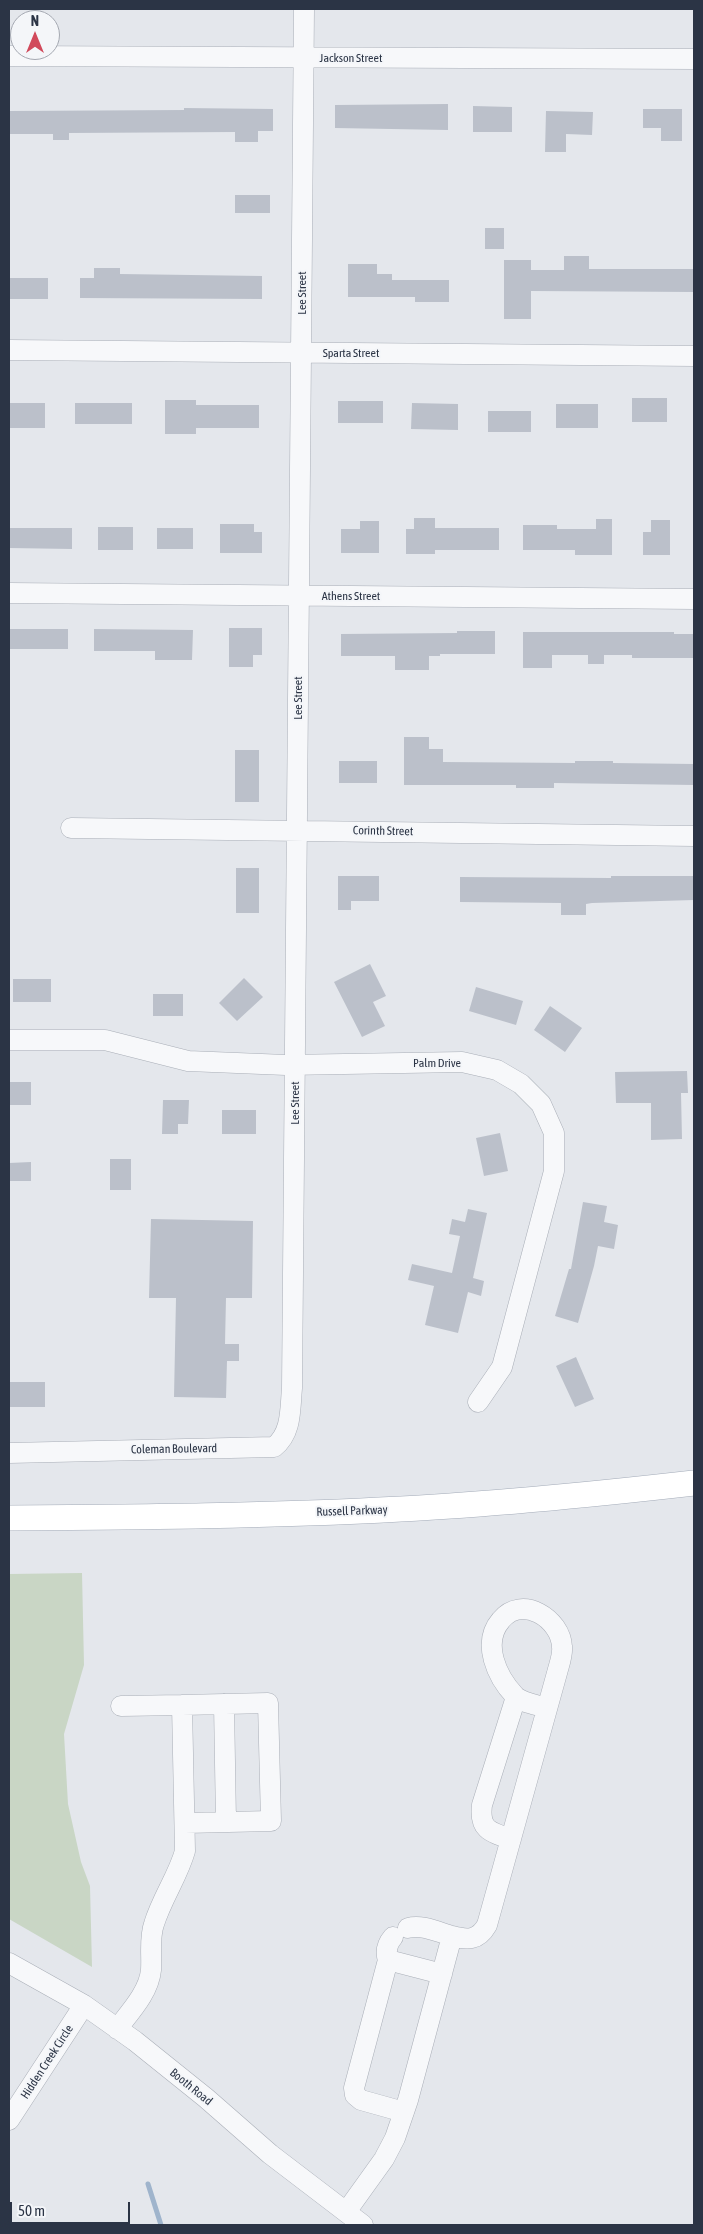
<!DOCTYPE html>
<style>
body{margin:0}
#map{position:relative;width:703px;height:2234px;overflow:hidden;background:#e4e7ec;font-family:"Asap Condensed",sans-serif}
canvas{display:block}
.frame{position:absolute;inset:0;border:10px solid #2b3445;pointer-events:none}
.north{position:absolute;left:10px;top:10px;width:50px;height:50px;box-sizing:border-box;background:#f4f6f9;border:1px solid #a4a8b1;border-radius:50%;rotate:0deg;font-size:14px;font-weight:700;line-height:20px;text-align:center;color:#2b3445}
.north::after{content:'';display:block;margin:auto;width:18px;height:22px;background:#d1495b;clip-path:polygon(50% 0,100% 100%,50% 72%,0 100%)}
.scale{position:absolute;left:10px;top:2202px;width:120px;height:22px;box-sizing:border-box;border:2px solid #2b3445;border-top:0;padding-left:6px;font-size:15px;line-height:18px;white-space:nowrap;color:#2b3445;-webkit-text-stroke:4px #f4f6f9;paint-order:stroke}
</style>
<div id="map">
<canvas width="703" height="2234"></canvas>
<div class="frame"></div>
<div class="north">N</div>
<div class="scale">50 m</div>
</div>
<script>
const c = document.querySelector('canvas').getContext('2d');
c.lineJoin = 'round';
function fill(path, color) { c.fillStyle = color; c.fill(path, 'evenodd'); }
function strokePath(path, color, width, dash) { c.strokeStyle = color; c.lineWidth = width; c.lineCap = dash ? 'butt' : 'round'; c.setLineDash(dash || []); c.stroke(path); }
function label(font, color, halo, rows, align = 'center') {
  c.font = font + ' "Asap Condensed",sans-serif'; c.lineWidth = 4; c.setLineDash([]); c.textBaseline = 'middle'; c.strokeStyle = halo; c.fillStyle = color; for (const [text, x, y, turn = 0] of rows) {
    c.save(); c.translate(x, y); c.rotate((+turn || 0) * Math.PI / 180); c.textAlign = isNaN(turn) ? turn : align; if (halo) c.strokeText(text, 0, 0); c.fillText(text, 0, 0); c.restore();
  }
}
fill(new Path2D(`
 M 82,1573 L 84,1665 L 64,1734 L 68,1804 L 81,1862 L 90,1886 L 92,1967 L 9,1919 L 9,1574 Z`), '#c9d6c5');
strokePath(new Path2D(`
 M 148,2184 L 161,2225`), '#9fb4cc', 5);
fill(new Path2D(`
 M 448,104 L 448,130 L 335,128 L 335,105 Z
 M 473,106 L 512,107 L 512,132 L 473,132 Z
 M 184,108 L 273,109 L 273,131 L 258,131 L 258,142 L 235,142 L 235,132 L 69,133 L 69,140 L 53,140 L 53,134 L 9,134 L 9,111 L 184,110 Z
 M 643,109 L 682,109 L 682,141 L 661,141 L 661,128 L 643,128 Z
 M 546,111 L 593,112 L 592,135 L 566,134 L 566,152 L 545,152 Z
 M 235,195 L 270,195 L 270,213 L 235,213 Z
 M 485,228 L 504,228 L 504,249 L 485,249 Z
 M 564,256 L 589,256 L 589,269 L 694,269 L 694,292 L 531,291 L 531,319 L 504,319 L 504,260 L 531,260 L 531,270 L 564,270 Z
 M 348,264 L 377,264 L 377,274 L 392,274 L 392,280 L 449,280 L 449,302 L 415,302 L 415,297 L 348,297 Z
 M 94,268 L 120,268 L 120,274 L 262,276 L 262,299 L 80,298 L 80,278 L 94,278 Z
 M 9,278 L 48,278 L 48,299 L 9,299 Z
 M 632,398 L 667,398 L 667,422 L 632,422 Z
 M 165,400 L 196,400 L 196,405 L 259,405 L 259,428 L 196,428 L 196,434 L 165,434 Z
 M 338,401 L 383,401 L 383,423 L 338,423 Z
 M 10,403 L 45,403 L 45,428 L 10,428 Z
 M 75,403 L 132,403 L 132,424 L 75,424 Z
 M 412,403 L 458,404 L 458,430 L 411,429 Z
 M 556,404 L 598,404 L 598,428 L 556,428 Z
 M 488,411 L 531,411 L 531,432 L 488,432 Z
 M 414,518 L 435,518 L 435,528 L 499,528 L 499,550 L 435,550 L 435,554 L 406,554 L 406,529 L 414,529 Z
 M 596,519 L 612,519 L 612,555 L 575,555 L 575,550 L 523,550 L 523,525 L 557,525 L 557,529 L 596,529 Z
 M 651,520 L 670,520 L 670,555 L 643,555 L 643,532 L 651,532 Z
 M 360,521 L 379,521 L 379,553 L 341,553 L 341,529 L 360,529 Z
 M 220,524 L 254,524 L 254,532 L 262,532 L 262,553 L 220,553 Z
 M 98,527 L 133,527 L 133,550 L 98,550 Z
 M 9,528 L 72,528 L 72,549 L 9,548 Z
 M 157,528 L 193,528 L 193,549 L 157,549 Z
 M 229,628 L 262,628 L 262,655 L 253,655 L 253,667 L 229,667 Z
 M 9,629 L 68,629 L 68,649 L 9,649 Z
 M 94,629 L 193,630 L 192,660 L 155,660 L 155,651 L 94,651 Z
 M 457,631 L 495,631 L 495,654 L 440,654 L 440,656 L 429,656 L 429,670 L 395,670 L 395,656 L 341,656 L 341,634 L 457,633 Z
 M 523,632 L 674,632 L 674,634 L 694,634 L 694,658 L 632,658 L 632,655 L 604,655 L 604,664 L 588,664 L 588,655 L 552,655 L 552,668 L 523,668 Z
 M 404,737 L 429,737 L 429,749 L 443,749 L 443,762 L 575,763 L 575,761 L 613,761 L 613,763 L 694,764 L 694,785 L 554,783 L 554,788 L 516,788 L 516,785 L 404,785 Z
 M 235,750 L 259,750 L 259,802 L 235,802 Z
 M 339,761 L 377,761 L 377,783 L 339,783 Z
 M 236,868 L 259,868 L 259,913 L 236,913 Z
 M 338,876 L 379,876 L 379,901 L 351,901 L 351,910 L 338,910 Z
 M 611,876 L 694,876 L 694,900 L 592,903 L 586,904 L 586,915 L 561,915 L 561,903 L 460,902 L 460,877 L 611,878 Z
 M 370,964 L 386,996 L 373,1002 L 385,1026 L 362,1037 L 334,982 Z
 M 244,978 L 263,997 L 237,1021 L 219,1003 Z
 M 13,979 L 51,979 L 51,1002 L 13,1002 Z
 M 476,987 L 523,1001 L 516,1025 L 469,1011 Z
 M 153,994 L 183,994 L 183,1016 L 153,1016 Z
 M 550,1006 L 582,1028 L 565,1052 L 534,1030 Z
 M 687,1071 L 688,1093 L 681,1093 L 682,1139 L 651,1140 L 651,1103 L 616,1103 L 615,1072 Z
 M 9,1082 L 31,1082 L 31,1105 L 9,1105 Z
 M 163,1100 L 189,1100 L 188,1124 L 178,1124 L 178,1134 L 162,1134 Z
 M 222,1110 L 256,1110 L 256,1134 L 222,1134 Z
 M 500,1133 L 508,1171 L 484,1176 L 476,1138 Z
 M 110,1159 L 131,1159 L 131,1190 L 110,1190 Z
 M 31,1162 L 31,1181 L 9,1181 L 9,1163 Z
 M 583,1202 L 607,1206 L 604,1222 L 618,1225 L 614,1249 L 598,1246 L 594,1266 L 578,1323 L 555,1316 L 569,1269 L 571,1269 Z
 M 468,1209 L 487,1213 L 473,1278 L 484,1281 L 481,1296 L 468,1292 L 458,1333 L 425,1325 L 434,1286 L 408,1280 L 412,1264 L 452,1273 L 460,1236 L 449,1234 L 452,1219 L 465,1222 Z
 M 151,1219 L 253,1221 L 252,1298 L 226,1298 L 225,1344 L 239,1344 L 239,1361 L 227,1361 L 226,1398 L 174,1397 L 176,1298 L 149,1298 Z
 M 576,1357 L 594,1399 L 575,1407 L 556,1366 Z
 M 9,1382 L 45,1382 L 45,1407 L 9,1407 Z`), '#bbc0ca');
const minor = new Path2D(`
 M 9,56 L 694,59
 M 9,350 L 694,356
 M 9,593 L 694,599
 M 71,828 L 694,836
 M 9,1040 L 105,1040 L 188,1061 L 286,1065 L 462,1062 L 497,1070 L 521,1084 L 541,1104 L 554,1133 L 554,1171 L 502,1367 L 478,1402
 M 9,1453 L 274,1447 C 292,1433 290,1409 292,1388 L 304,9
 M 224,1704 L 226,1822
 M 121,1706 L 182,1705
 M 511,1839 C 489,1832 479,1829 482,1805 L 516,1697
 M 408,1928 C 422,1924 438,1932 452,1936
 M 393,1937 C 387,1944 385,1951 388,1960 L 354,2088 L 355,2095 L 361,2100 L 404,2112
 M 388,1960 L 442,1974
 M 9,1963 L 84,2005 L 135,2041 L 206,2098 L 270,2154 L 363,2225
 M 117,2029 C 130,2012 149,1992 151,1970 C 152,1955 149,1938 154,1924 C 162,1898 178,1876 185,1851 L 182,1705 L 268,1703 L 271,1821 L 185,1823
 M 9,2120 L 84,2005
 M 346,2212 L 384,2159 L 395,2138 L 408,2100 L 452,1936 C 467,1940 478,1941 487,1925 L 557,1673 C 559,1665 563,1655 562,1647 C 561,1619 522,1594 501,1620 C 481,1643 497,1677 515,1696 C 522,1703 538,1705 547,1708`);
const major = new Path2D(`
 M 9,1518 C 140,1517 270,1516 401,1509 C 499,1504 597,1494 694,1483`);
strokePath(minor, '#a9aeb7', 21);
strokePath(major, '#a3abb8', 26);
strokePath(minor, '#f7f8fa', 20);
strokePath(major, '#fff', 25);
label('12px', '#2b3445', '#f4f6f9', [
 ["Jackson Street",351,58],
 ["Lee Street",302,293,-90],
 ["Sparta Street",351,353],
 ["Athens Street",351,596],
 ["Lee Street",298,698,-90],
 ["Corinth Street",383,831,1],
 ["Palm Drive",437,1063],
 ["Lee Street",295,1103,-90],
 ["Coleman Boulevard",174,1449,-1],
 ["Russell Parkway",352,1511,-2],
 ["Hidden Creek Circle",47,2062,-57],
 ["Booth Road",191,2087,39]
]);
</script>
